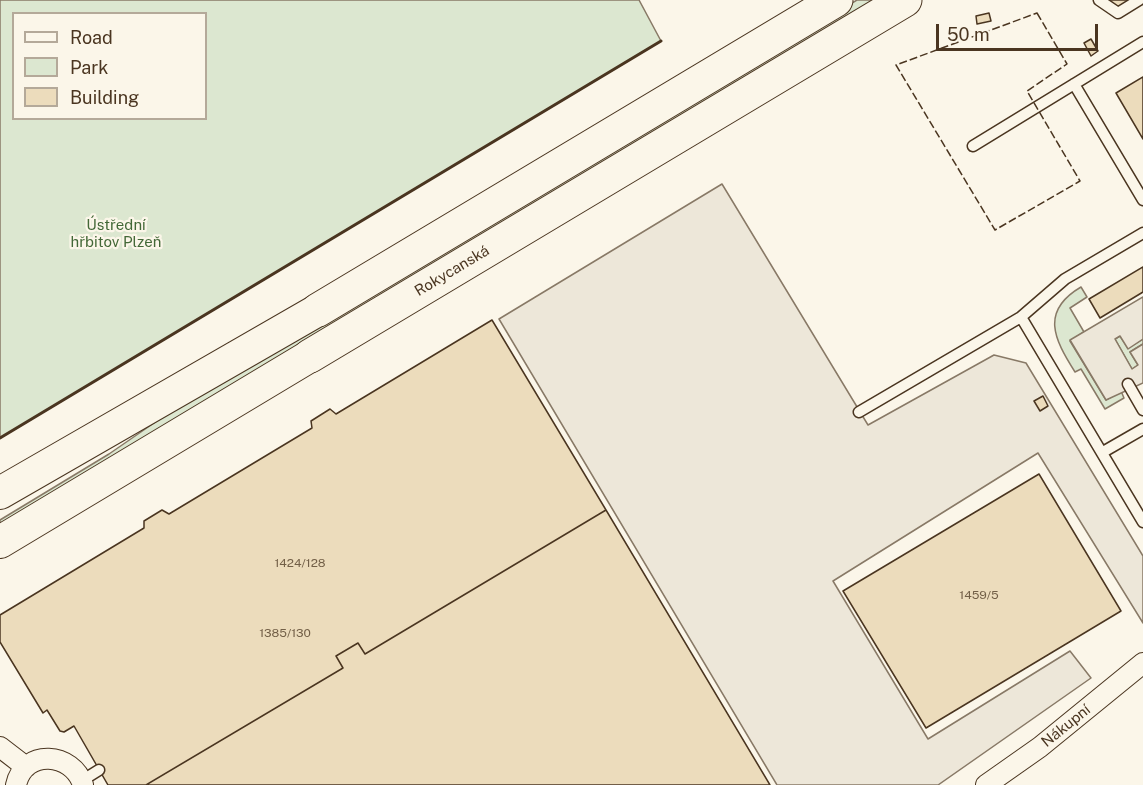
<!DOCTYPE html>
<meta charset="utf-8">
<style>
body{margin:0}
#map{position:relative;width:1143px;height:785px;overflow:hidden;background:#fbf6e9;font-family:"Public Sans",sans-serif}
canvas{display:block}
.legend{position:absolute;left:12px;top:12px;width:195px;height:108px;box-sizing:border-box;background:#fbf6e9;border:2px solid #b4a999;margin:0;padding:8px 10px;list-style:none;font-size:18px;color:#4a3520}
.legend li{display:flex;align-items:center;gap:12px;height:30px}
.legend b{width:30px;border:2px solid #b4a999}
.scale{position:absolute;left:936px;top:24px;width:162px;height:27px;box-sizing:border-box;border:3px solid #4a3520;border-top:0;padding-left:8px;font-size:18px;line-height:21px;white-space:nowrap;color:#4a3520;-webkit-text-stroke:4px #fbf6e9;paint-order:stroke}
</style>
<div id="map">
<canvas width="1143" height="785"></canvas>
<ul class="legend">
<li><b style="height:8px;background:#fbf6e9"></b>Road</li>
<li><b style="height:16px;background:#dce7d0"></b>Park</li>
<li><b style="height:16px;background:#ecdcbc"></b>Building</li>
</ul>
<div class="scale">50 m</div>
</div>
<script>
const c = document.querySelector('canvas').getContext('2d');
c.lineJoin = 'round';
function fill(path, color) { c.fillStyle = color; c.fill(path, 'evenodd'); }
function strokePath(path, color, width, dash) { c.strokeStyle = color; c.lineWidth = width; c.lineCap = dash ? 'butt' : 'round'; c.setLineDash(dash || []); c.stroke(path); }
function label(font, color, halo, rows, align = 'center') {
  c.font = font + ' "Public Sans",sans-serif'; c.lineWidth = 4.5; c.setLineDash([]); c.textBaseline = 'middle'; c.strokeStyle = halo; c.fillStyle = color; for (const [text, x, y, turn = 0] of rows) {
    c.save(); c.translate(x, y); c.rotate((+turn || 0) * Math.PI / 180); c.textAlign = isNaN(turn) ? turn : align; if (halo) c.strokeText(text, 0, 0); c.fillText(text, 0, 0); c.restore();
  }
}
const green = new Path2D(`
 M 0,0 L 639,0 L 661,41 L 0,438 ZM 14,14 L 206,14 L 206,118 L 14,118 Z
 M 857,0 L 876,0 L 0,525 L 0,520 L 109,454 L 167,414 Z
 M 1081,287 L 1087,297 L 1070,308 L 1084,332 L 1070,341 L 1106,400 L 1121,391 L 1124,398 L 1105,409 L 1081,369 L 1075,372 C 1054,339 1040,311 1081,287 Z
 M 1120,336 L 1128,348 L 1143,339 L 1143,344 L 1130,352 L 1138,365 L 1132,369 L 1115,339 Z`);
fill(green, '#dce7d0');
strokePath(green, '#887966', 1.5);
const parking = new Path2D(`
 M 722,184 L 868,425 L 994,355 L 1026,363 L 1143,556 L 1143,623 L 1038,453 L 833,581 L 928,739 L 1070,651 L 1091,678 L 938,785 L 777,785 L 499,319 Z
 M 1143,297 L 1143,339 L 1128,349 L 1120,336 L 1115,339 L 1132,369 L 1138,365 L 1130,352 L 1143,344 L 1143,383 L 1106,400 L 1070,340 Z`);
fill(parking, '#ede7d9');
strokePath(parking, '#887966', 1.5);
const building = new Path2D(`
 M 1105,0 L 1135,0 L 1113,13 Z
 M 989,13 L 991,21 L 977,24 L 976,16 Z
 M 1091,39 L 1098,51 L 1091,56 L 1084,43 Z
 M 1143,77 L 1143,139 L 1116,93 Z
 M 1143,267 L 1143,292 L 1100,318 L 1089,299 Z
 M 492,320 L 606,510 L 365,654 L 358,643 L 336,656 L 343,668 L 146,785 L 108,785 L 74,726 L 64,732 L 60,731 L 47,710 L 43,713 L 0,642 L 0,615 L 144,528 L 144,521 L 162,510 L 169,514 L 312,428 L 311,421 L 330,409 L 336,414 Z
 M 1043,396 L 1048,406 L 1040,411 L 1034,401 Z
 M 1039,474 L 1121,611 L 926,728 L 843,591 Z
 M 606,510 L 770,785 L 146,785 L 343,668 L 336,656 L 358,643 L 365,654 Z`);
fill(building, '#ecdcbc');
strokePath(building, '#4a3520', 1.5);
const lane = new Path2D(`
 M 1099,0 L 1118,13 L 1139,0
 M 1074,84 L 1143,200
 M 973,146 L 1143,42
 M 1021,317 L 1065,279 L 1143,233
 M 1128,384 L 1143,410
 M 859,412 L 1021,317 L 1143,522
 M 1103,452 L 1143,429
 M 83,780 L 99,770`);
const street = new Path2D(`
 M 0,747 L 26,767
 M 16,785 C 24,748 73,752 83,785
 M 986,785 L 1040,747 L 1143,663`);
const primary = new Path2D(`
 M 0,493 L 318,310
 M 0,542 L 310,356`);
const highway = new Path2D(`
 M 318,310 L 836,0
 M 310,356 L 905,0`);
strokePath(lane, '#4a3520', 13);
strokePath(street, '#4a3520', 22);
strokePath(primary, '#4a3520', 34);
strokePath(highway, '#4a3520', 35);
strokePath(lane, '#fbf6e9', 10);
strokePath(street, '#fbf6e9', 20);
strokePath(primary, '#fbf6e9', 32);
strokePath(highway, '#fbf6e9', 33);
strokePath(new Path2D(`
 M 1037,13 L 1067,64 L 1027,91 L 1080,181 L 995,230 L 896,65 Z`), '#4a3520', 1.5, [8, 3]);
strokePath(new Path2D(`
 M 0,438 L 661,41`), '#4a3520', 3);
label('12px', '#725f47', null, [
 ["1424/128",300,563],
 ["1459/5",979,595],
 ["1385/130",285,633]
]);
label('15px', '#436837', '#fbf6e9', [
 ["Ústřední",116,225],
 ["hřbitov Plzeň",116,242]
]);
label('15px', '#4a3520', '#fbf6e9', [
 ["Rokycanská",452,271,-31],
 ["Nákupní",1066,726,-39]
]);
</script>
